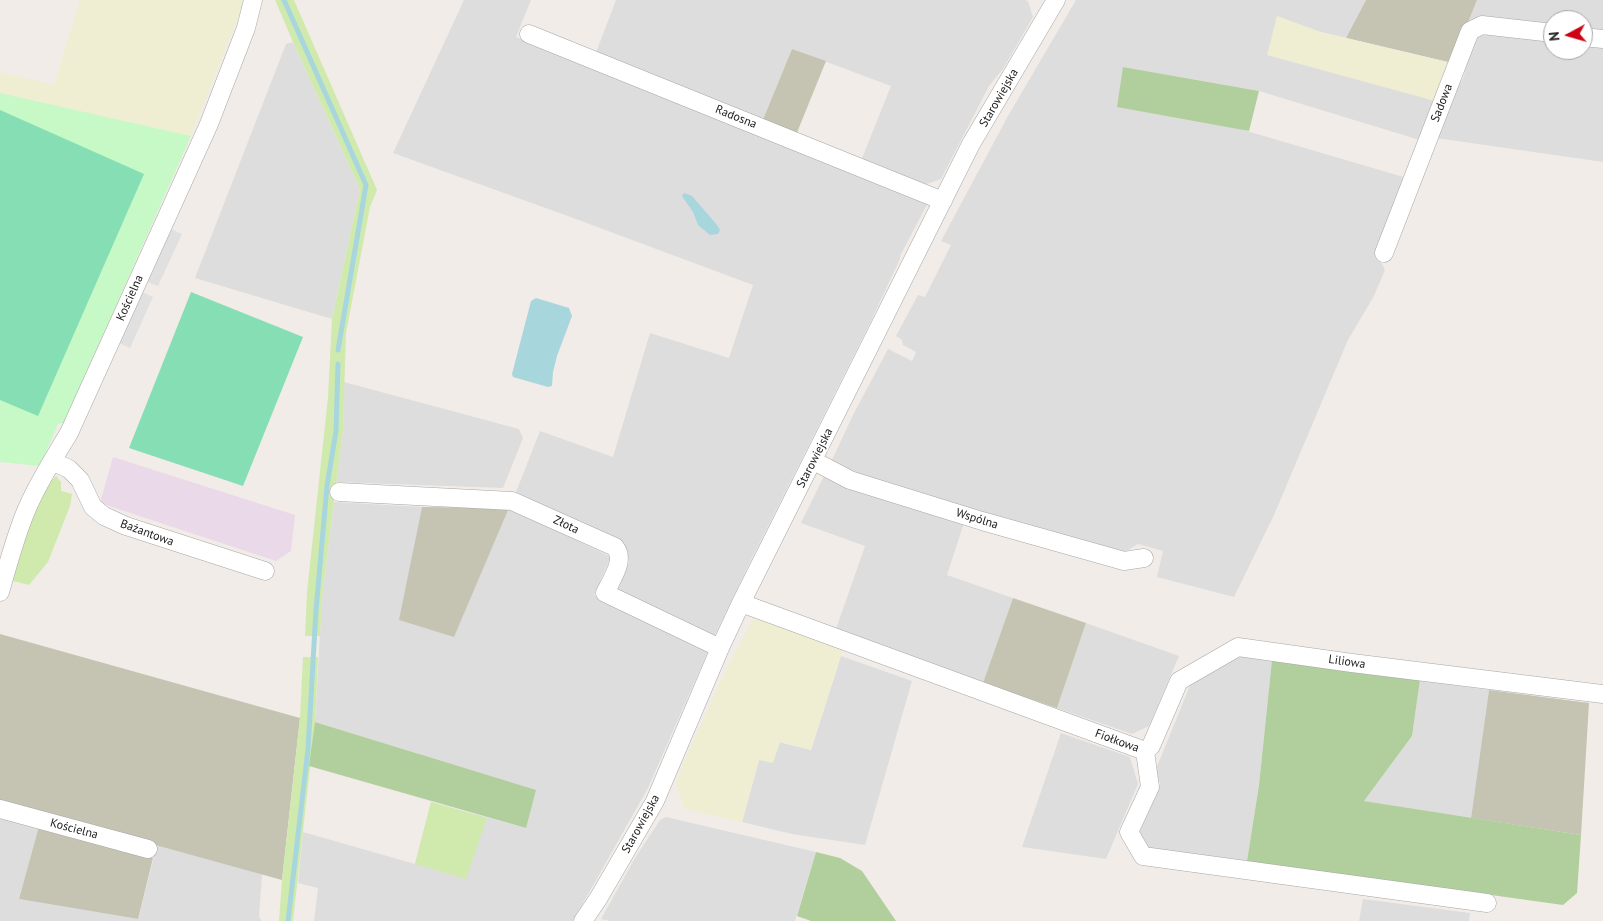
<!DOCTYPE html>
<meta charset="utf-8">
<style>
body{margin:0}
#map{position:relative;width:1603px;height:921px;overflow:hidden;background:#f1ece7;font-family:"PT Sans",sans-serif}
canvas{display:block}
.north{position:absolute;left:1543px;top:10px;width:50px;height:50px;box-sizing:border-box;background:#fff;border:1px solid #a6a6a6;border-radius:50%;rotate:264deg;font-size:14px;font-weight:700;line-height:20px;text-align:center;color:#202020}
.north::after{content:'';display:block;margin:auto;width:18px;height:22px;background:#ce0214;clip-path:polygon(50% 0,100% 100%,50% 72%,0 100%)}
</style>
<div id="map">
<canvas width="1603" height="921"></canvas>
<div class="north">N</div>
</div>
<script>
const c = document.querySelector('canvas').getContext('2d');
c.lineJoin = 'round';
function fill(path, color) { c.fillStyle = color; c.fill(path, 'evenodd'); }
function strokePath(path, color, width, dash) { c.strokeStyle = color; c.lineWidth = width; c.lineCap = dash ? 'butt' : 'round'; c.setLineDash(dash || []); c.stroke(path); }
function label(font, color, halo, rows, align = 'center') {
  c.font = font + ' "PT Sans",sans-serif'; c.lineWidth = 4; c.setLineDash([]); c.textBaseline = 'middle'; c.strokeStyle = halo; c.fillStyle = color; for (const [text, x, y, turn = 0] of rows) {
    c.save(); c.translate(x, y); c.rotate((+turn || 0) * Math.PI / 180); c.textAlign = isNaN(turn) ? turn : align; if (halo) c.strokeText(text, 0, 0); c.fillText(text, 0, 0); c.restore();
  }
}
fill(new Path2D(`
 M 464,0 L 531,0 L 516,37 L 928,203 L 900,256 L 900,259 L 868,327 L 750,562 L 714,637 L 617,592 L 629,562 L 625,544 L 516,492 L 540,431 L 613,457 L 650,333 L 729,358 L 753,285 L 565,215 L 393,153 Z
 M 616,0 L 1025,0 L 1028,1 L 1033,17 L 1003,69 L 989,86 L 941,179 L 921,186 L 861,161 L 891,86 L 792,49 L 762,122 L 595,55 Z
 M 1076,0 L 1366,0 L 1346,38 L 1321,32 L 1435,101 L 1423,141 L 1259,91 L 1123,67 L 1240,129 L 1407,178 L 1378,256 L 1385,270 L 1374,296 L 1348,340 L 1274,515 L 1234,597 L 1157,577 L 1163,551 L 1138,544 L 1122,554 L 852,474 L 830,464 L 854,413 L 888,349 L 912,361 L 914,357 L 916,352 L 903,345 L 902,340 L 896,336 L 918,295 L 925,297 L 951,245 L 941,241 L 1008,116 Z
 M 1477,0 L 1603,0 L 1603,35 L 1583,32 L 1583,20 L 1553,20 L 1553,29 L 1469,20 Z
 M 1484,30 L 1553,39 L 1553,50 L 1583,50 L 1583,42 L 1603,45 L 1603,162 L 1436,138 L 1454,90 L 1463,79 L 1475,35 Z
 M 293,42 L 360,189 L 332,319 L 195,278 L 286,44 Z
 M 344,382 L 519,429 L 523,438 L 503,488 L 336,482 L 343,429 Z
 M 824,476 L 964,523 L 947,575 L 1013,598 L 983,683 L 836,629 L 865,546 L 801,523 Z
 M 334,502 L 422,507 L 400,620 L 454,636 L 509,508 L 611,557 L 594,595 L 709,649 L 648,788 L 573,921 L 314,921 L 318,888 L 298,883 L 303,832 L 415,864 L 431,802 L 526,828 L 419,754 L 315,722 L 322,597 Z
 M 1086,623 L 1179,656 L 1149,726 L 1132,734 L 1057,708 Z
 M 841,656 L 912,681 L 865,845 L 792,834 L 742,822 L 759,760 L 779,742 L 811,750 Z
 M 1237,656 L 1272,660 L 1259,785 L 1247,861 L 1147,848 L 1139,834 L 1160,784 L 1156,769 L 1191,683 Z
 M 1420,680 L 1489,690 L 1471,818 L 1364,801 L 1412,736 Z
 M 1061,733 L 1130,757 L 1138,784 L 1106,859 L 1022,847 Z
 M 0,816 L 39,826 L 19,899 L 138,919 L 157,845 L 262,874 L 259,917 L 262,921 L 0,921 Z
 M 666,817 L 816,852 L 795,921 L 610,921 L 601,919 L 635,858 L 660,820 Z
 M 1363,899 L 1470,913 L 1469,921 L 1359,921 Z`), '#dedddd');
fill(new Path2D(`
 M 113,457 L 295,515 L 291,551 L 276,561 L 100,503 Z`), '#ead9e8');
fill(new Path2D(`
 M 1366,0 L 1477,0 L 1452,63 L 1346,38 Z
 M 792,49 L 826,61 L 796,135 L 762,122 Z
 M 422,507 L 509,508 L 454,637 L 399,620 Z
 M 1013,598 L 1086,623 L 1057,708 L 983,683 Z
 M 0,634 L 300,718 L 282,880 L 0,802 Z
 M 1489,690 L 1589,703 L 1581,835 L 1471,818 Z
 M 39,826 L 153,858 L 138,919 L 19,899 Z`), '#c5c4b2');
fill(new Path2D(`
 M 80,0 L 245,0 L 191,136 L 0,93 L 0,72 L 54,85 Z
 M 1277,16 L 1321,32 L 1452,63 L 1435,101 L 1267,55 Z
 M 755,615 L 844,646 L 811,750 L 780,742 L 773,763 L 759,760 L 742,822 L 691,811 L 684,808 L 676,784 L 685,759 L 726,670 Z`), '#efeed3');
fill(new Path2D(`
 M 275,0 L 294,0 L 377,190 L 370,207 L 346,333 L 343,429 L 322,597 L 320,636 L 305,636 L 307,592 L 328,397 L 332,319 L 360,189 L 293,42 Z
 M 56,476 L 61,482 L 61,491 L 72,494 L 70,506 L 48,562 L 29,585 L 9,580 L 18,544 L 47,486 Z
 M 303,657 L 318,657 L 315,723 L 293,921 L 279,921 L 282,880 L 300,718 Z
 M 431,802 L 487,818 L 466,879 L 415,864 Z`), '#d0eaae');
fill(new Path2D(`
 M 1123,67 L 1259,91 L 1249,131 L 1117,107 Z
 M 1272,660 L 1420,680 L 1412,736 L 1364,801 L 1581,835 L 1577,893 L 1563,905 L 1247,861 L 1259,785 Z
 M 315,722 L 536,790 L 526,828 L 309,766 Z
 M 816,852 L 840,858 L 862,871 L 896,921 L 811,921 L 797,916 Z`), '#b0cf9c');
fill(new Path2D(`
 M 0,93 L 191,136 L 64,423 L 58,424 L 40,466 L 0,462 Z`), '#c6f9c5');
fill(new Path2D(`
 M 0,110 L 144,174 L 38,416 L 0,400 Z
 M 191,292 L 303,337 L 243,486 L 129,448 Z`), '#86deb5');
fill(new Path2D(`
 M 169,228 L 182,234 L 158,286 L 145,281 Z
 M 140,291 L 153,297 L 130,348 L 117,342 Z`), '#e0e0e0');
fill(new Path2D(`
 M 684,193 L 692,196 L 717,225 L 720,230 L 718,234 L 710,235 L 698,225 L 693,212 L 682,196 Z
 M 536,298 L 569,308 L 572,316 L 557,356 L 553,372 L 552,386 L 548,387 L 513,377 L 512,374 L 531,301 Z`), '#a8d6dd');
strokePath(new Path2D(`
 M 284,0 L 366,185 L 338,350
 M 288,921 L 308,749 L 316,610 L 327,486 L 336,431 L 338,364`), '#a8d6dd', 5);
const minor = new Path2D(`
 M 529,34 L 943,201
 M 1583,37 L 1603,39
 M 1384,253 L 1470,31 L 1482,25 L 1553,33
 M 52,461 L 69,469 L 80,480 L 93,507 L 104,516 L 126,526 L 265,571
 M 814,461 L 850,480 L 982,521 L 1124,561 L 1144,558
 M 339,492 L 512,501 L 615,547 C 626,560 611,580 605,593 L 720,648
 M 0,592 C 8,565 15,537 26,511 C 37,484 54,458 69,433 L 209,124 L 246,28 L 253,0
 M 741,603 L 1145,751 L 1150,787 L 1129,832 L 1143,856 L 1487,903
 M 1145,751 L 1151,746 L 1179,681 L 1238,647 L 1352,663 L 1603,694
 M 0,809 L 148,849
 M 583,921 L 598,899 L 655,801 L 720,648 L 741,603 L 971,144 L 1056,0`);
strokePath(minor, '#a7a7a7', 19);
strokePath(minor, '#fff', 18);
label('12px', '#202020', '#fff', [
 ["Starowiejska",999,98,-60],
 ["Sadowa",1442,103,-69],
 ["Radosna",736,117,22],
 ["Kościelna",130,298,-66],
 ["Starowiejska",815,458,-63],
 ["Wspólna",977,519,17],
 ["Złota",566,525,25],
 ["Bażantowa",147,533,20],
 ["Liliowa",1347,662,8],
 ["Fiołkowa",1117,741,20],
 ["Starowiejska",641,824,-61],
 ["Kościelna",74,829,15]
]);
</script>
